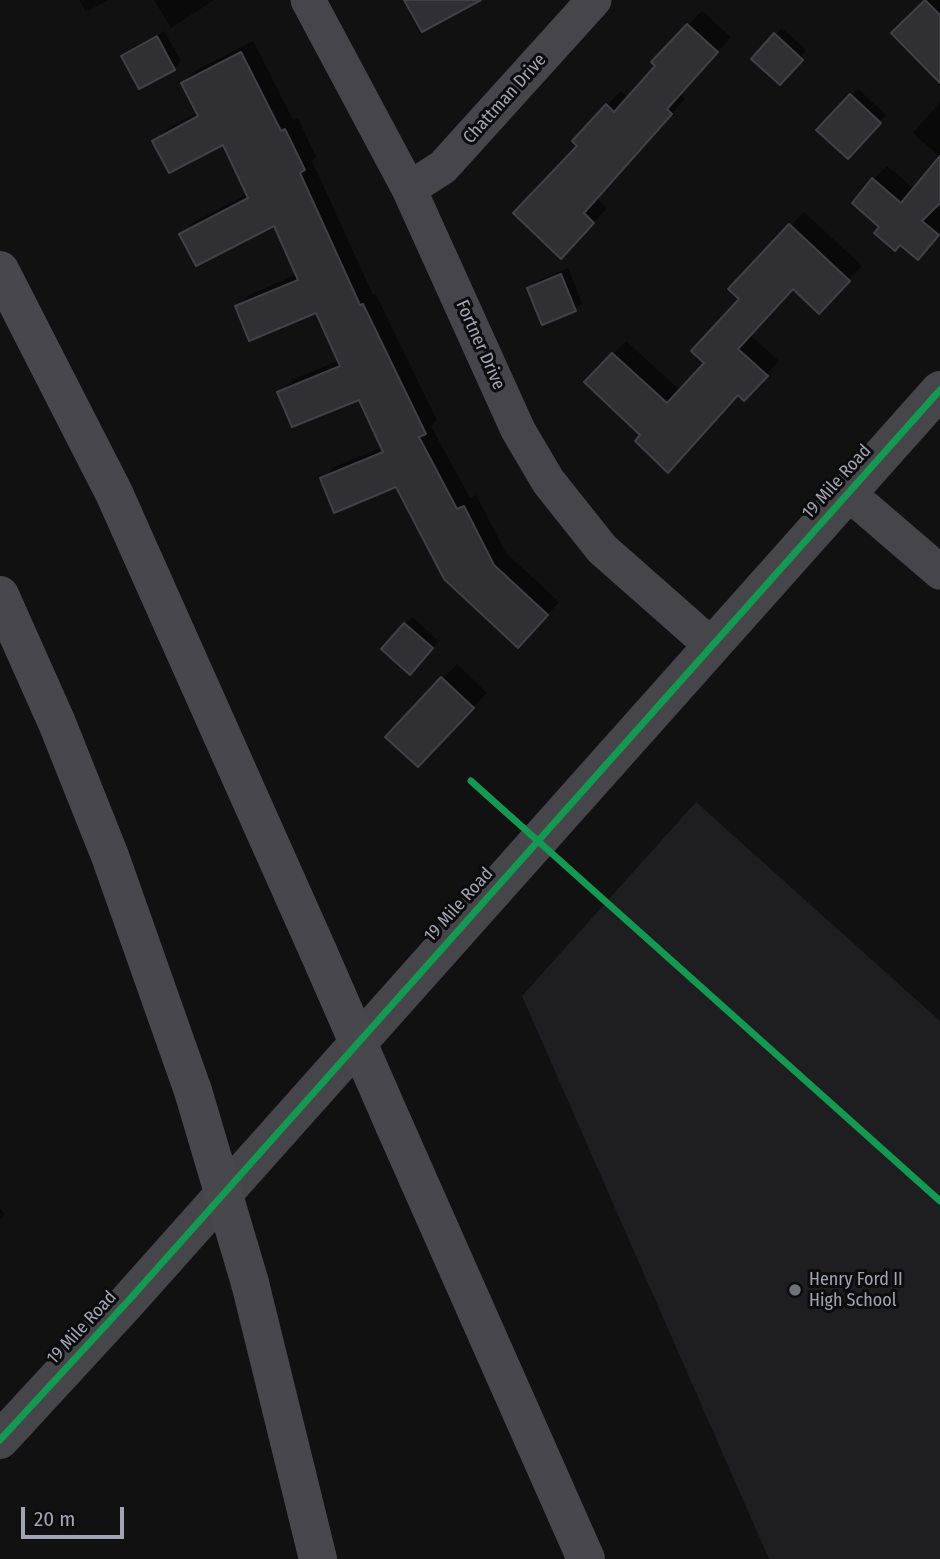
<!DOCTYPE html>
<style>
body{margin:0}
#map{position:relative;width:940px;height:1559px;overflow:hidden;background:#111112;font-family:"Fira Sans Condensed",sans-serif}
canvas{display:block}
.scale{position:absolute;left:21px;top:1507px;width:103px;height:32px;box-sizing:border-box;border:4px solid #a2a4b3;border-top:0;padding-left:9px;font-size:21px;line-height:24px;white-space:nowrap;color:#a2a4b3;-webkit-text-stroke:5px #0c0c0d;paint-order:stroke}
</style>
<div id="map">
<canvas width="940" height="1559"></canvas>
<div class="scale">20 m</div>
</div>
<script>
const c = document.querySelector('canvas').getContext('2d');
c.lineJoin = 'round';
function fill(path, color) { c.fillStyle = color; c.fill(path, 'evenodd'); }
function strokePath(path, color, width, dash) { c.strokeStyle = color; c.lineWidth = width; c.lineCap = dash ? 'butt' : 'round'; c.setLineDash(dash || []); c.stroke(path); }
function label(font, color, halo, rows, align = 'center') {
  c.font = font + ' "Fira Sans Condensed",sans-serif'; c.lineWidth = 6; c.setLineDash([]); c.textBaseline = 'middle'; c.strokeStyle = halo; c.fillStyle = color; for (const [text, x, y, turn = 0] of rows) {
    c.save(); c.translate(x, y); c.rotate((+turn || 0) * Math.PI / 180); c.textAlign = isNaN(turn) ? turn : align; if (halo) c.strokeText(text, 0, 0); c.fillText(text, 0, 0); c.restore();
  }
}
fill(new Path2D(`
 M 696,802 L 940,1021 L 940,1559 L 769,1559 L 522,996 Z`), '#1e1e20');
fill(new Path2D(`
 M 79,0 L 108,0 L 86,12 Z
 M 154,0 L 214,0 L 171,28 Z
 M 927,0 L 940,0 L 940,80 L 894,33 Z
 M 702,11 L 731,37 L 679,94 L 685,99 L 597,198 L 607,208 L 575,242 L 579,146 L 607,105 L 621,91 L 628,98 L 657,65 L 653,62 Z
 M 782,28 L 806,50 L 784,75 L 775,35 Z
 M 164,31 L 181,61 L 174,68 L 123,56 Z
 M 253,41 L 293,120 L 298,118 L 316,157 L 312,161 L 373,295 L 375,293 L 437,420 L 431,426 L 470,498 L 476,495 L 506,553 L 559,602 L 530,634 L 397,485 L 322,479 L 334,467 L 383,447 L 360,397 L 280,392 L 292,380 L 340,360 L 317,311 L 237,307 L 249,295 L 297,274 L 275,224 L 182,234 L 194,222 L 248,194 L 224,143 L 155,141 L 167,129 L 198,112 L 183,83 L 195,71 Z
 M 858,89 L 886,115 L 848,156 L 819,130 Z
 M 940,102 L 940,157 L 913,133 Z
 M 887,166 L 916,190 L 940,200 L 935,206 L 940,210 L 940,234 L 918,258 L 882,227 L 873,180 Z
 M 804,212 L 862,266 L 831,298 L 793,288 L 750,335 L 779,361 L 757,385 L 643,435 L 613,354 L 626,341 L 681,391 L 706,363 L 742,299 L 731,289 Z
 M 568,268 L 582,303 L 575,309 L 529,289 L 535,282 Z
 M 412,617 L 439,641 L 417,666 L 383,649 Z
 M 457,664 L 487,693 L 432,751 L 388,737 Z
 M 0,1209 L 5,1214 L 0,1220 Z`), '#0007');
const building = new Path2D(`
 M 404,0 L 481,0 L 422,32 Z
 M 925,0 L 940,15 L 940,83 L 891,33 Z
 M 687,24 L 718,52 L 667,109 L 672,114 L 584,213 L 594,223 L 561,259 L 513,213 L 577,146 L 572,141 L 606,104 L 614,112 L 655,66 L 651,62 Z
 M 774,33 L 803,60 L 780,85 L 751,59 Z
 M 157,36 L 175,70 L 139,89 L 121,56 Z
 M 241,52 L 281,131 L 285,129 L 305,170 L 300,173 L 360,305 L 363,304 L 426,434 L 419,437 L 457,509 L 464,506 L 494,565 L 548,615 L 518,648 L 444,579 L 396,487 L 334,513 L 320,478 L 383,452 L 359,400 L 292,427 L 277,392 L 340,366 L 316,313 L 249,341 L 235,306 L 298,280 L 274,226 L 196,266 L 179,234 L 248,198 L 223,145 L 169,173 L 152,141 L 198,116 L 181,83 Z
 M 850,94 L 881,123 L 848,159 L 816,130 Z
 M 940,156 L 940,203 L 922,221 L 939,235 L 918,260 L 900,245 L 895,251 L 874,233 L 879,227 L 852,203 L 872,178 L 901,203 Z
 M 789,224 L 850,281 L 819,314 L 793,289 L 738,349 L 768,376 L 744,401 L 738,395 L 668,473 L 635,441 L 640,435 L 584,382 L 612,353 L 667,403 L 704,363 L 691,351 L 739,299 L 728,289 Z
 M 561,274 L 576,311 L 542,325 L 527,288 Z
 M 404,623 L 433,648 L 410,675 L 381,649 Z
 M 441,677 L 474,708 L 418,767 L 385,737 Z`);
fill(building, '#303032');
strokePath(building, '#404146', 2);
strokePath(new Path2D(`
 M 308,0 L 409,189 L 518,430 L 548,481 L 602,549 L 712,646
 M 409,189 L 443,167 L 594,0
 M 848,493 L 940,572`), '#46464a', 35);
strokePath(new Path2D(`
 M 0,1440 L 129,1300 L 940,390`), '#46464a', 38);
strokePath(new Path2D(`
 M 0,270 L 114,493 L 318,951
 M 0,595 L 57,723 L 110,856 L 193,1091
 M 394,1125 L 586,1559
 M 250,1283 L 318,1559`), '#48484c', 38);
strokePath(new Path2D(`
 M 318,951 L 394,1125
 M 193,1091 L 250,1283`), '#48484c', 38);
strokePath(new Path2D(`
 M 471,781 L 940,1201
 M 0,1440 L 129,1300 L 940,390`), '#139951', 7);
for (const [x, y, r, color] of [
 [795,1290,7,"#6f717b"]
]) { const dot = new Path2D(); dot.arc(x, y, r, 0, 2 * Math.PI); c.fillStyle = color; c.fill(dot); strokePath(dot, '#0c0c0d', 2.5); }
label('18px', '#a2a4b3', '#0c0c0d', [
 ["Chattman Drive",505,99,-48],
 ["Fortner Drive",480,345,66],
 ["19 Mile Road",837,482,-48],
 ["19 Mile Road",459,905,-48],
 ["19 Mile Road",82,1328,-47]
]);
label('18px', '#a2a4b3', '#0c0c0d', [
 ["Henry Ford II",809,1280],
 ["High School",809,1301]
], 'left');
</script>
